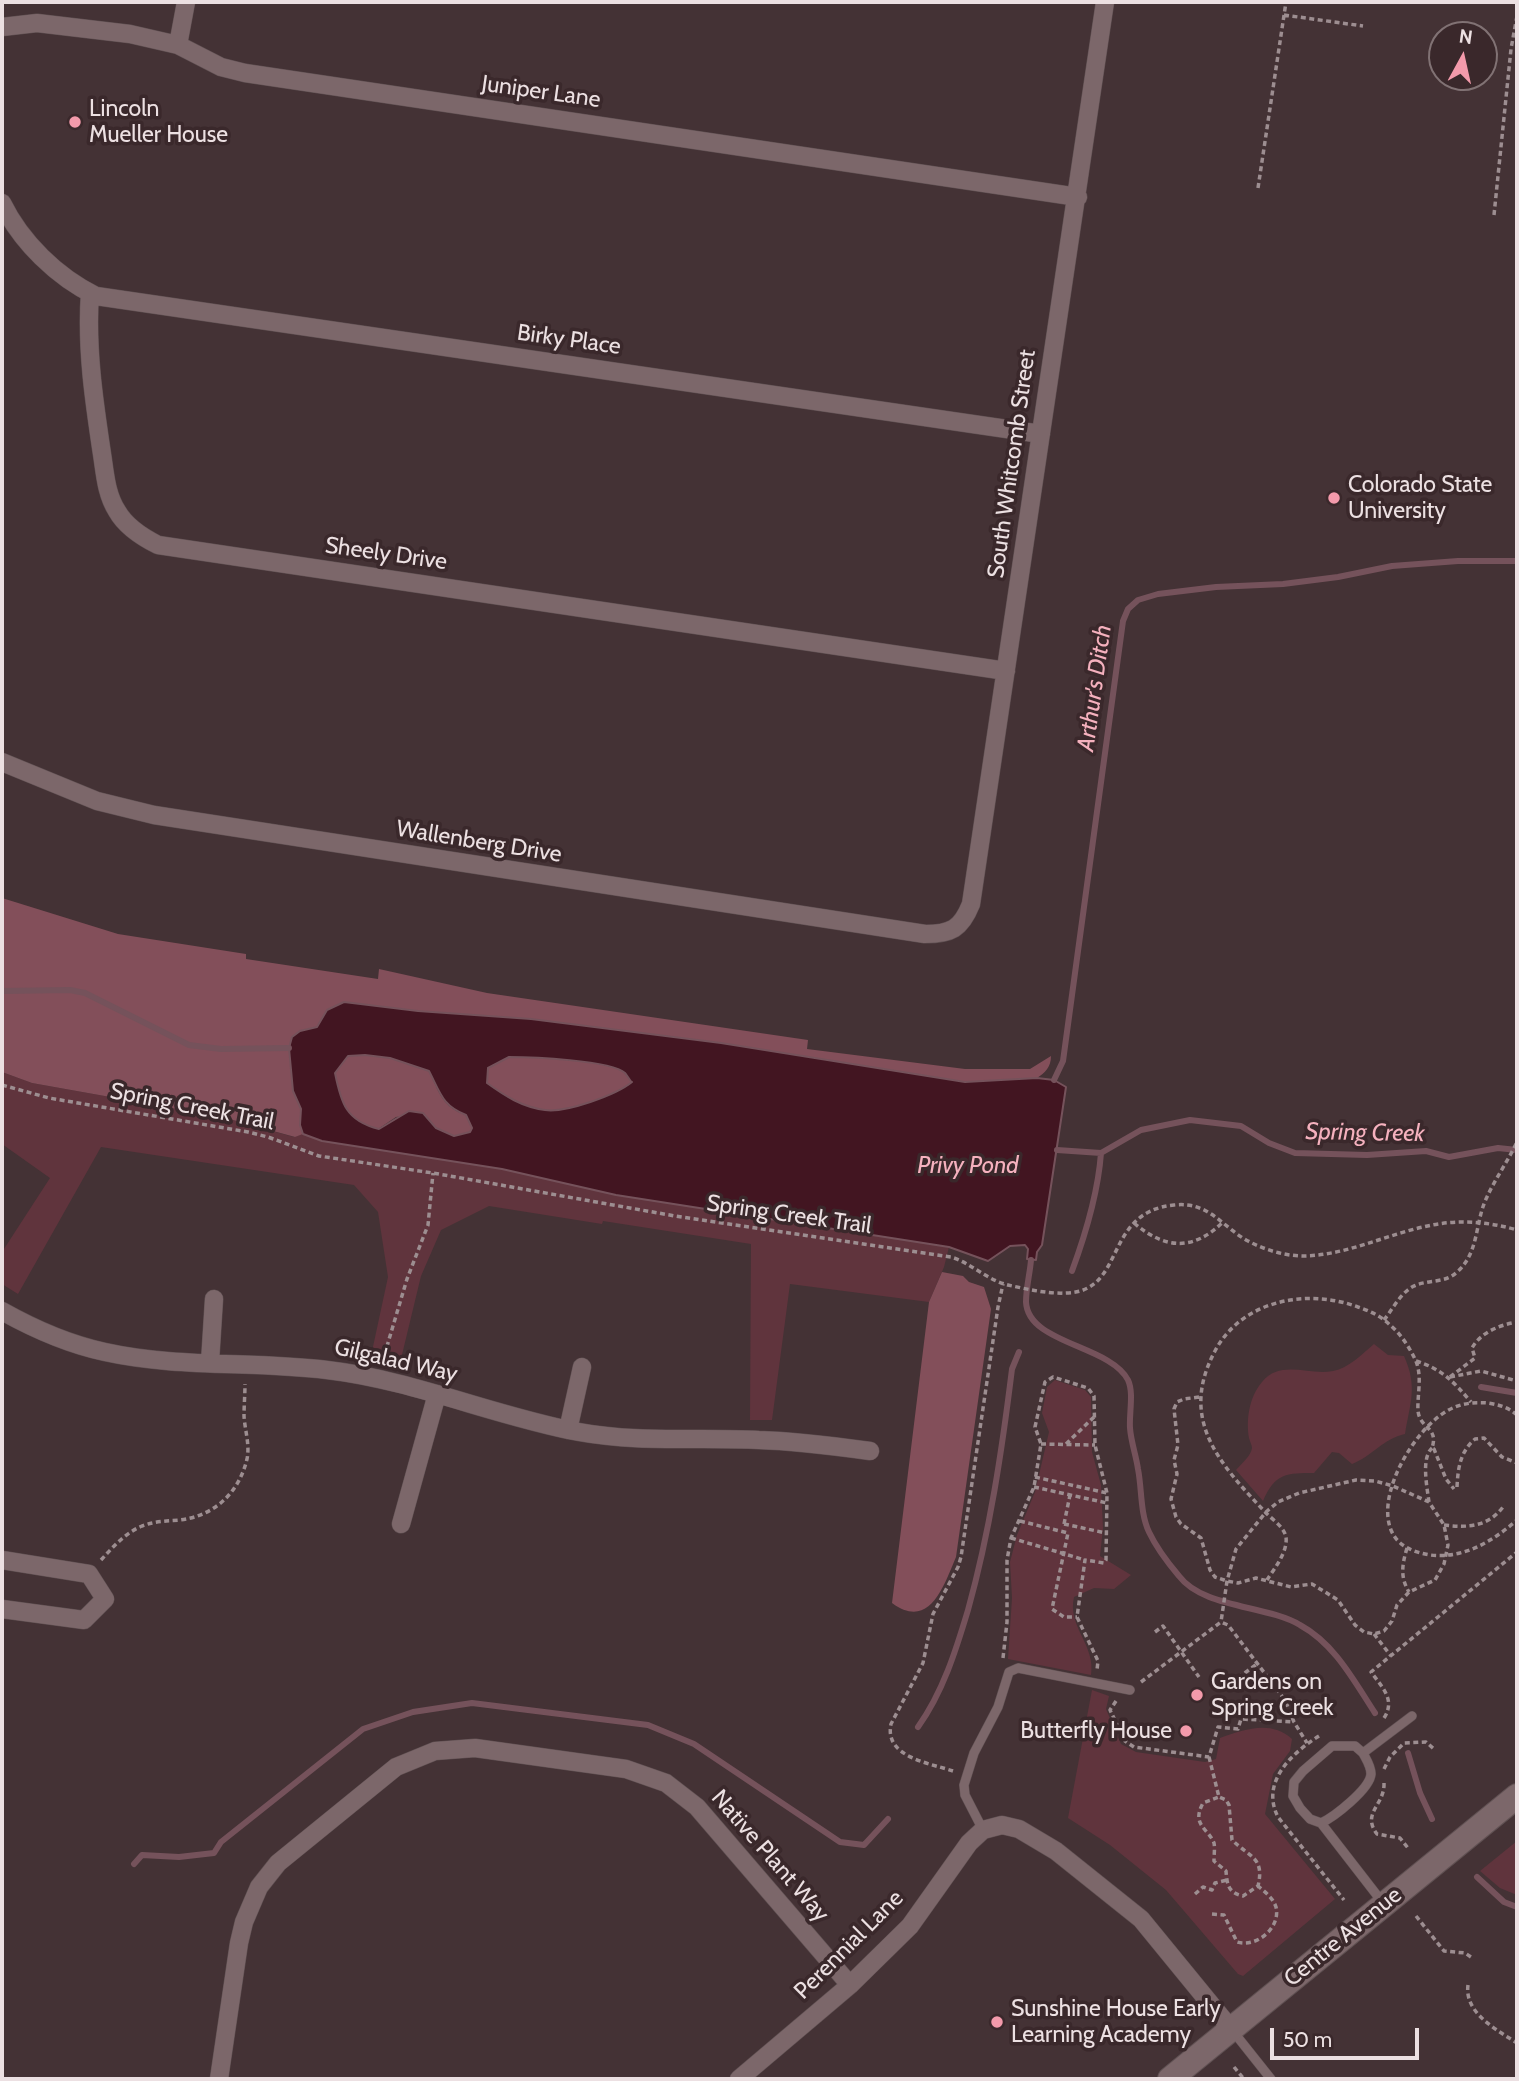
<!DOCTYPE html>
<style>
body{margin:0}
#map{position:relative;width:1519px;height:2081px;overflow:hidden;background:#443235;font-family:Cabin,sans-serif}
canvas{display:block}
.frame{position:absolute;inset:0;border:4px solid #ece0e2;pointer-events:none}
.north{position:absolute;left:1428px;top:21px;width:70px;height:70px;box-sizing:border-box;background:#3a282b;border:2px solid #817274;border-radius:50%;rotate:8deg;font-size:19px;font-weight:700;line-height:28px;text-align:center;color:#ece0e2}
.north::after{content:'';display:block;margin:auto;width:24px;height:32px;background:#f39aab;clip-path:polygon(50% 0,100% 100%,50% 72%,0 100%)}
.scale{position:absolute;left:1270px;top:2028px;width:149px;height:32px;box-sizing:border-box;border:4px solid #ece0e2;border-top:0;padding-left:9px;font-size:21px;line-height:24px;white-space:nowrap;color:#ece0e2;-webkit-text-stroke:5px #3a282b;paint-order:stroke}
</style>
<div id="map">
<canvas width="1519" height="2081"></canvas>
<div class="frame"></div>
<div class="north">N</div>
<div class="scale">50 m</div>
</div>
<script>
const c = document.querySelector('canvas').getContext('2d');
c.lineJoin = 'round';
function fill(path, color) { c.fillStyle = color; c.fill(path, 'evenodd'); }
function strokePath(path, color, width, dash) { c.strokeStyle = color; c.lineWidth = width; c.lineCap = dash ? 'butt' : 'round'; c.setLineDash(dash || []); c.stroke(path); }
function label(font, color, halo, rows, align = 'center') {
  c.font = font + ' Cabin,sans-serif'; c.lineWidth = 7; c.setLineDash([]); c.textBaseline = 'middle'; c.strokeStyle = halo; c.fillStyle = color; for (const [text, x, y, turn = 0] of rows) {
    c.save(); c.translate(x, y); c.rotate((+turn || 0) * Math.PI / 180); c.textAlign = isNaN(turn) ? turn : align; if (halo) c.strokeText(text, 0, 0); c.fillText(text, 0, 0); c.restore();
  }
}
fill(new Path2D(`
 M 2,1072 L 32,1083 L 222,1117 L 294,1137 L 303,1134 L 340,1144 L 502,1169 L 616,1195 L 949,1247 L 944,1267 L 929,1302 L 790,1284 L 772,1420 L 750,1420 L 751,1244 L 603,1221 L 602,1224 L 489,1206 L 441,1230 L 421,1276 L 400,1363 L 371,1356 L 388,1277 L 378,1212 L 354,1185 L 101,1147 L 18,1294 L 2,1284 L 2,1252 L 50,1178 L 2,1144 Z
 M 1374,1344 L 1388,1355 L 1404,1356 C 1418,1387 1410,1403 1405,1434 C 1384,1438 1371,1457 1352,1464 L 1339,1453 L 1332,1452 L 1314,1473 C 1287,1473 1275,1473 1263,1501 L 1236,1470 C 1241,1464 1251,1456 1252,1448 C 1252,1445 1250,1442 1249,1438 C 1246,1420 1249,1397 1262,1382 C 1281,1359 1309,1376 1333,1371 C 1349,1368 1362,1354 1374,1344 Z
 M 1055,1380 L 1085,1390 L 1091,1397 L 1092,1452 L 1101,1485 L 1103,1528 L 1100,1556 L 1131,1575 L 1114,1589 L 1094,1588 L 1074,1597 C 1067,1627 1096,1645 1091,1675 L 1008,1659 L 1012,1598 L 1010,1562 L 1017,1535 L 1035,1492 L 1049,1432 L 1042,1413 L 1047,1387 Z
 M 1092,1690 L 1109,1696 L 1106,1709 L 1121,1744 L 1136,1752 L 1205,1762 L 1216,1759 L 1220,1738 C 1245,1729 1271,1720 1292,1739 L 1290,1751 L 1273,1774 L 1265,1814 L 1335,1899 L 1243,1976 L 1238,1974 L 1166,1890 L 1110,1845 L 1068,1818 Z
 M 1517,1841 L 1517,1895 L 1500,1888 L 1480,1871 Z`), '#60343d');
fill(new Path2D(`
 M 2,898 L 118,934 L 246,954 L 246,959 L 378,979 L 379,969 L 487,993 L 808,1040 L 807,1049 L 965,1069 L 1030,1069 L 1051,1056 C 1051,1067 1045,1073 1037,1078 L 965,1082 L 721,1043 L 532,1019 L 418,1011 L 344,1002 L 327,1010 L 317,1027 L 300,1031 L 289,1048 L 293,1091 L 301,1109 L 300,1125 L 303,1134 L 295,1137 L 222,1117 L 32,1083 L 2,1072 Z
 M 365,1055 L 390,1058 L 429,1071 C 439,1092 442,1107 466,1115 L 472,1128 L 470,1132 L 454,1136 L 436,1128 L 423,1113 L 396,1117 L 378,1129 C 346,1121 341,1103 335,1073 L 348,1056 Z
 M 509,1057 C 531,1057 611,1060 625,1073 C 628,1076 630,1079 632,1082 C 616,1095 566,1113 545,1110 C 522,1107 505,1096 487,1083 L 488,1068 Z
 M 942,1272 L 963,1276 L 969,1282 L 984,1287 L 991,1309 L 956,1557 C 944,1585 930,1631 892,1603 L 929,1302 Z`), '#834f5a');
const water = new Path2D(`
 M 344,1002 L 418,1011 L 531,1019 L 721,1043 L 965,1082 L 1037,1078 L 1054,1080 L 1066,1087 L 1042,1245 L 1037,1252 L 1036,1260 L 1027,1259 L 1028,1249 L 1025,1245 L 1010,1246 L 988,1261 L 949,1247 L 616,1195 L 502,1169 L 322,1141 L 303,1134 L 300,1125 L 301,1109 L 293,1091 L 289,1048 L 292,1037 L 300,1031 L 317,1027 L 327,1010 ZM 365,1055 L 390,1058 L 429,1071 C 440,1092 442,1106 466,1115 L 472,1128 L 470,1132 L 454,1136 L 436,1128 L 423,1113 L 409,1111 L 379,1129 C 346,1121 341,1103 335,1073 L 348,1056 ZM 509,1057 C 530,1057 611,1060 625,1073 C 626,1074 631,1082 632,1082 C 616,1095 566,1113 545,1110 C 522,1107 505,1096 487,1083 L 488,1068 Z`);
fill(water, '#421521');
strokePath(water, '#75525b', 2);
strokePath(new Path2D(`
 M 2,991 L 70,990 L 85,993 L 189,1045 L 221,1049 L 289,1048
 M 1054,1080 L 1063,1061 L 1123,621 L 1128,609 L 1138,600 L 1158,594 L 1216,587 L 1283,584 L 1338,577 L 1392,566 L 1458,561 L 1517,561
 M 1057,1150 L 1101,1153 L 1141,1130 L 1190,1120 L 1241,1126 L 1269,1143 L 1295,1153 L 1367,1155 L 1426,1151 L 1449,1157 L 1498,1148 L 1517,1150
 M 1031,1260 C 1030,1273 1026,1288 1026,1302 C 1028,1344 1110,1345 1128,1380 C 1134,1393 1129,1413 1130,1428 C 1131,1442 1136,1455 1138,1469 C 1142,1489 1140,1513 1149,1532 C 1156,1547 1168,1563 1179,1576 C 1203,1608 1266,1605 1300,1625 C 1335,1644 1354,1681 1375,1713
 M 1072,1271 C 1086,1233 1098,1194 1101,1153
 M 1481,1387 L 1517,1393
 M 918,1727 C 943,1692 956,1650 968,1610 C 990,1531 1002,1450 1012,1369 L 1019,1352
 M 1408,1753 L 1420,1793 L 1432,1819
 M 134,1864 L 142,1855 L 179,1857 L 214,1853 L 221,1842 L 363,1729 L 413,1712 L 472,1703 L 648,1725 L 694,1744 L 840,1842 L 864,1845 L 888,1819
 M 1477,1877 L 1504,1902 L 1517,1907`), '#75525b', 6);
const lane = new Path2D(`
 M 1321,1823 C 1334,1817 1370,1789 1371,1774 C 1371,1766 1366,1759 1363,1753
 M 983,1830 L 965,1795 L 964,1785 L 974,1753 L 998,1707 L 1009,1672 L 1018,1668 L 1130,1690
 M 1383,1903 L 1321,1823 L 1310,1819 L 1300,1808 L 1293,1796 L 1294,1782 L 1303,1771 L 1332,1746 L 1355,1746 L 1363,1753 L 1412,1716
 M 1232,2030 L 1271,2079`);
const street = new Path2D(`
 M 2,27 L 37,23 L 130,34 L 178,45 L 221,67 L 245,73 L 1078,197
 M 178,45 L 186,2
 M 2,203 C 21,242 57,277 96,296 L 1041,434
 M 90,293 C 86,347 94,401 102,454 C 105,473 106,494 117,511 C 126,527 142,537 158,545 L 1006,671
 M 2,762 L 97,801 L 154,815 L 925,934 C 951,934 961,929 971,904 L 1105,2
 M 2,1311 C 34,1329 68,1344 105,1352 C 177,1368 253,1361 327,1370 C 413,1380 494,1416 579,1432 C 638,1443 699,1437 759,1440 C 796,1441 833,1446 870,1451
 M 210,1362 L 214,1299
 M 568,1430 L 582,1367
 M 401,1524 L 437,1394
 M 2,1560 L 89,1574 L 105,1599 L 84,1620 L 2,1609
 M 219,2079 L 239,1943 L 244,1922 L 259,1887 L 278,1863 L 396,1767 L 435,1751 L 475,1748 L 626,1769 L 666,1783 L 697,1807 L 850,1985
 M 739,2079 L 850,1985 L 910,1926 L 969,1843 L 983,1830 L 1002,1825 L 1019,1829 L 1056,1851 L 1141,1919 L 1231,2029`);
const secondary = new Path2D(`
 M 1170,2079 L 1517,1796`);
strokePath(lane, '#605153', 10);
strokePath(street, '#605153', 19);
strokePath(secondary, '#605153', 26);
strokePath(new Path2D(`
 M 1284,15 L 1363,26
 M 1258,188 L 1286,2
 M 1494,215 L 1511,49 L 1517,16
 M 2,1085 L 49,1098 L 248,1132 L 268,1137 L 319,1156 L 433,1173 L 675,1216 L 951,1257 C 971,1263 987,1280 1008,1285 C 1026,1289 1048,1294 1066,1293 C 1127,1292 1102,1212 1174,1205 C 1209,1201 1222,1227 1248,1241 C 1265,1250 1285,1256 1304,1256 C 1346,1255 1383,1236 1423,1227 C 1455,1219 1486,1221 1517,1230
 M 1134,1223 C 1166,1250 1194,1251 1224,1221
 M 1384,1320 C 1392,1310 1400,1294 1412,1287 C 1426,1279 1445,1284 1457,1272 C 1479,1253 1475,1223 1486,1199 C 1495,1179 1508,1161 1517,1142
 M 1416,1361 C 1442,1369 1454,1382 1471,1402
 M 382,1363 L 407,1279 L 428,1225 L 433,1173
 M 1450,1377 L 1475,1358 L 1472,1348 C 1481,1332 1500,1325 1517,1322
 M 1450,1377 L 1481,1371 L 1517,1381
 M 1199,1397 L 1184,1399 L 1177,1402 L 1174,1409 L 1178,1445 L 1174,1460 L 1177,1474 L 1171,1499 L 1176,1517 L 1181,1524 L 1201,1538 L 1210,1570 L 1215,1577 L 1227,1581 L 1238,1583 L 1256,1578 L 1291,1587 L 1312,1584 L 1338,1600 L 1355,1625 L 1364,1632 L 1374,1634 L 1384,1631 L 1392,1621 L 1397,1605 L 1409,1592 L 1435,1580 L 1444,1564 L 1448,1545 L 1444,1525 L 1429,1502 L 1393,1486 L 1375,1481 L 1356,1480 L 1299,1493 L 1278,1502 L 1266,1512 L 1236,1549 L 1227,1581 L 1221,1622
 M 1517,1415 C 1508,1407 1499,1405 1488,1403 C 1474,1402 1460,1403 1447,1411 C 1415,1429 1376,1493 1391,1530 C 1398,1547 1414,1552 1430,1555 C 1464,1559 1493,1541 1517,1520
 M 1041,1444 L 1095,1445
 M 1066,1444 L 1095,1416
 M 1035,1477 L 1107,1493
 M 1034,1487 L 1107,1503
 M 1457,1487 C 1458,1468 1460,1452 1475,1439 L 1484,1438 L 1502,1457 L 1517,1463
 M 1429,1502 C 1427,1487 1421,1458 1432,1448
 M 1020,1521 L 1068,1533 L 1052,1609 L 1064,1617 L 1077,1617
 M 1064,1524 L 1106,1533
 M 1064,1524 L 1070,1495
 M 1444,1525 C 1467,1528 1488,1527 1503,1507
 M 1011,1538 L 1085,1560
 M 1407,1548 C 1402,1565 1400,1577 1409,1592
 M 101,1560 C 113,1547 125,1533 142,1526 C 155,1521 167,1521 180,1520 C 214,1516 239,1493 247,1459 C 250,1445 245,1431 244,1416 C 244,1406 245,1394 245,1384
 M 1267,1580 C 1274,1569 1288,1552 1286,1537 C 1284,1527 1273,1520 1266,1513 C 1220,1464 1178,1420 1215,1351 C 1242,1300 1307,1288 1358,1307 C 1370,1311 1381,1316 1390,1325 C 1401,1334 1409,1347 1415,1359 C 1423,1376 1417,1394 1418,1411 C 1420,1429 1439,1427 1432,1448 L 1434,1449 L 1446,1479 L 1454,1489
 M 1155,1632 L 1163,1626 L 1199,1677
 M 1374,1634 L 1391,1656
 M 1003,1658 L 1007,1622 L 1007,1560 L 1011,1538 L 1034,1487 L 1041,1444 L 1035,1427 L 1045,1382 L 1053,1377 L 1088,1388 L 1094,1396 L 1095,1445 L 1107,1493 L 1106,1560 L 1104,1563 L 1085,1560 L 1077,1617 L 1098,1661 L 1097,1670
 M 1141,1682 L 1221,1622 L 1228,1625 L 1285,1700 L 1294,1722 L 1307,1743
 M 1231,1683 L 1257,1664
 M 1116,1701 L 1110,1710 L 1125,1741 L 1134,1747 L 1209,1757 L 1218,1727 L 1238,1729 L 1241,1719 L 1294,1722
 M 1384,1718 C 1396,1700 1382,1687 1371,1672 L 1517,1552
 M 1319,1736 C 1292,1753 1260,1782 1278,1817 L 1344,1900
 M 1209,1757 L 1219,1797 L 1203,1803 C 1191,1825 1208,1828 1214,1843 C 1215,1848 1214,1855 1214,1861 L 1226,1871 C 1227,1884 1228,1893 1243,1896 L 1258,1886 C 1265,1857 1249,1857 1232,1840 L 1229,1805 L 1226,1800 L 1219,1797
 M 1384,1769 L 1390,1757 L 1404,1743 L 1426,1742 L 1434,1749
 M 953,1771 C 929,1763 884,1757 891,1724 L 923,1663 L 933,1614 L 958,1567 L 961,1557 L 998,1307 L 1003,1284
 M 1384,1783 C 1385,1805 1361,1813 1377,1834 L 1400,1838 L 1408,1848
 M 1195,1894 L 1203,1887 L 1212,1890 L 1215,1883 L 1227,1880
 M 1212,1914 L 1224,1915 L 1237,1942 C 1256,1948 1281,1928 1276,1907 C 1273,1898 1265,1892 1258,1886
 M 1416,1916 L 1444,1951 L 1465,1953 L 1471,1957
 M 1468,1985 C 1464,2013 1497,2030 1517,2043
 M 1234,2067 L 1244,2079`), '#9d8e91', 3.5, [5, 3.5]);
strokePath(lane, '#7c676a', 9);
strokePath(street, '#7c676a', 18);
strokePath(secondary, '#7c676a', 24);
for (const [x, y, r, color] of [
 [75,122,7,"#f39aab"],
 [1334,498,7,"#f39aab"],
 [1197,1695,7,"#f39aab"],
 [1186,1731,7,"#f39aab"],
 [997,2022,7,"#f39aab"]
]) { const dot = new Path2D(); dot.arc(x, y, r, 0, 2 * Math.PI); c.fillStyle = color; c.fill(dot); strokePath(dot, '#3a282b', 2.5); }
label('23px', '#ece0e2', '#3a282b', [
 ["Juniper Lane",541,92,8],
 ["Birky Place",569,340,8],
 ["South Whitcomb Street",1012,464,-82],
 ["Sheely Drive",386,554,8],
 ["Wallenberg Drive",479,842,9],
 ["Spring Creek Trail",192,1107,11],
 ["Spring Creek Trail",789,1215,8],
 ["Gilgalad Way",396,1361,13],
 ["Native Plant Way",770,1856,49],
 ["Centre Avenue",1343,1937,-39],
 ["Perennial Lane",849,1945,-45]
]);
label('23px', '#ece0e2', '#3a282b', [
 ["Lincoln",89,109],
 ["Mueller House",89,135],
 ["Colorado State",1348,485],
 ["University",1348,511],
 ["Gardens on",1211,1682],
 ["Spring Creek",1211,1708],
 ["Butterfly House",1172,1731,"right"],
 ["Sunshine House Early",1011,2009],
 ["Learning Academy",1011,2035]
], 'left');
label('italic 24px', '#f5b1be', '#3a282b', [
 ["Arthur's Ditch",1095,688,-82],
 ["Spring Creek",1365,1133,1],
 ["Privy Pond",968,1166]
]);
</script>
